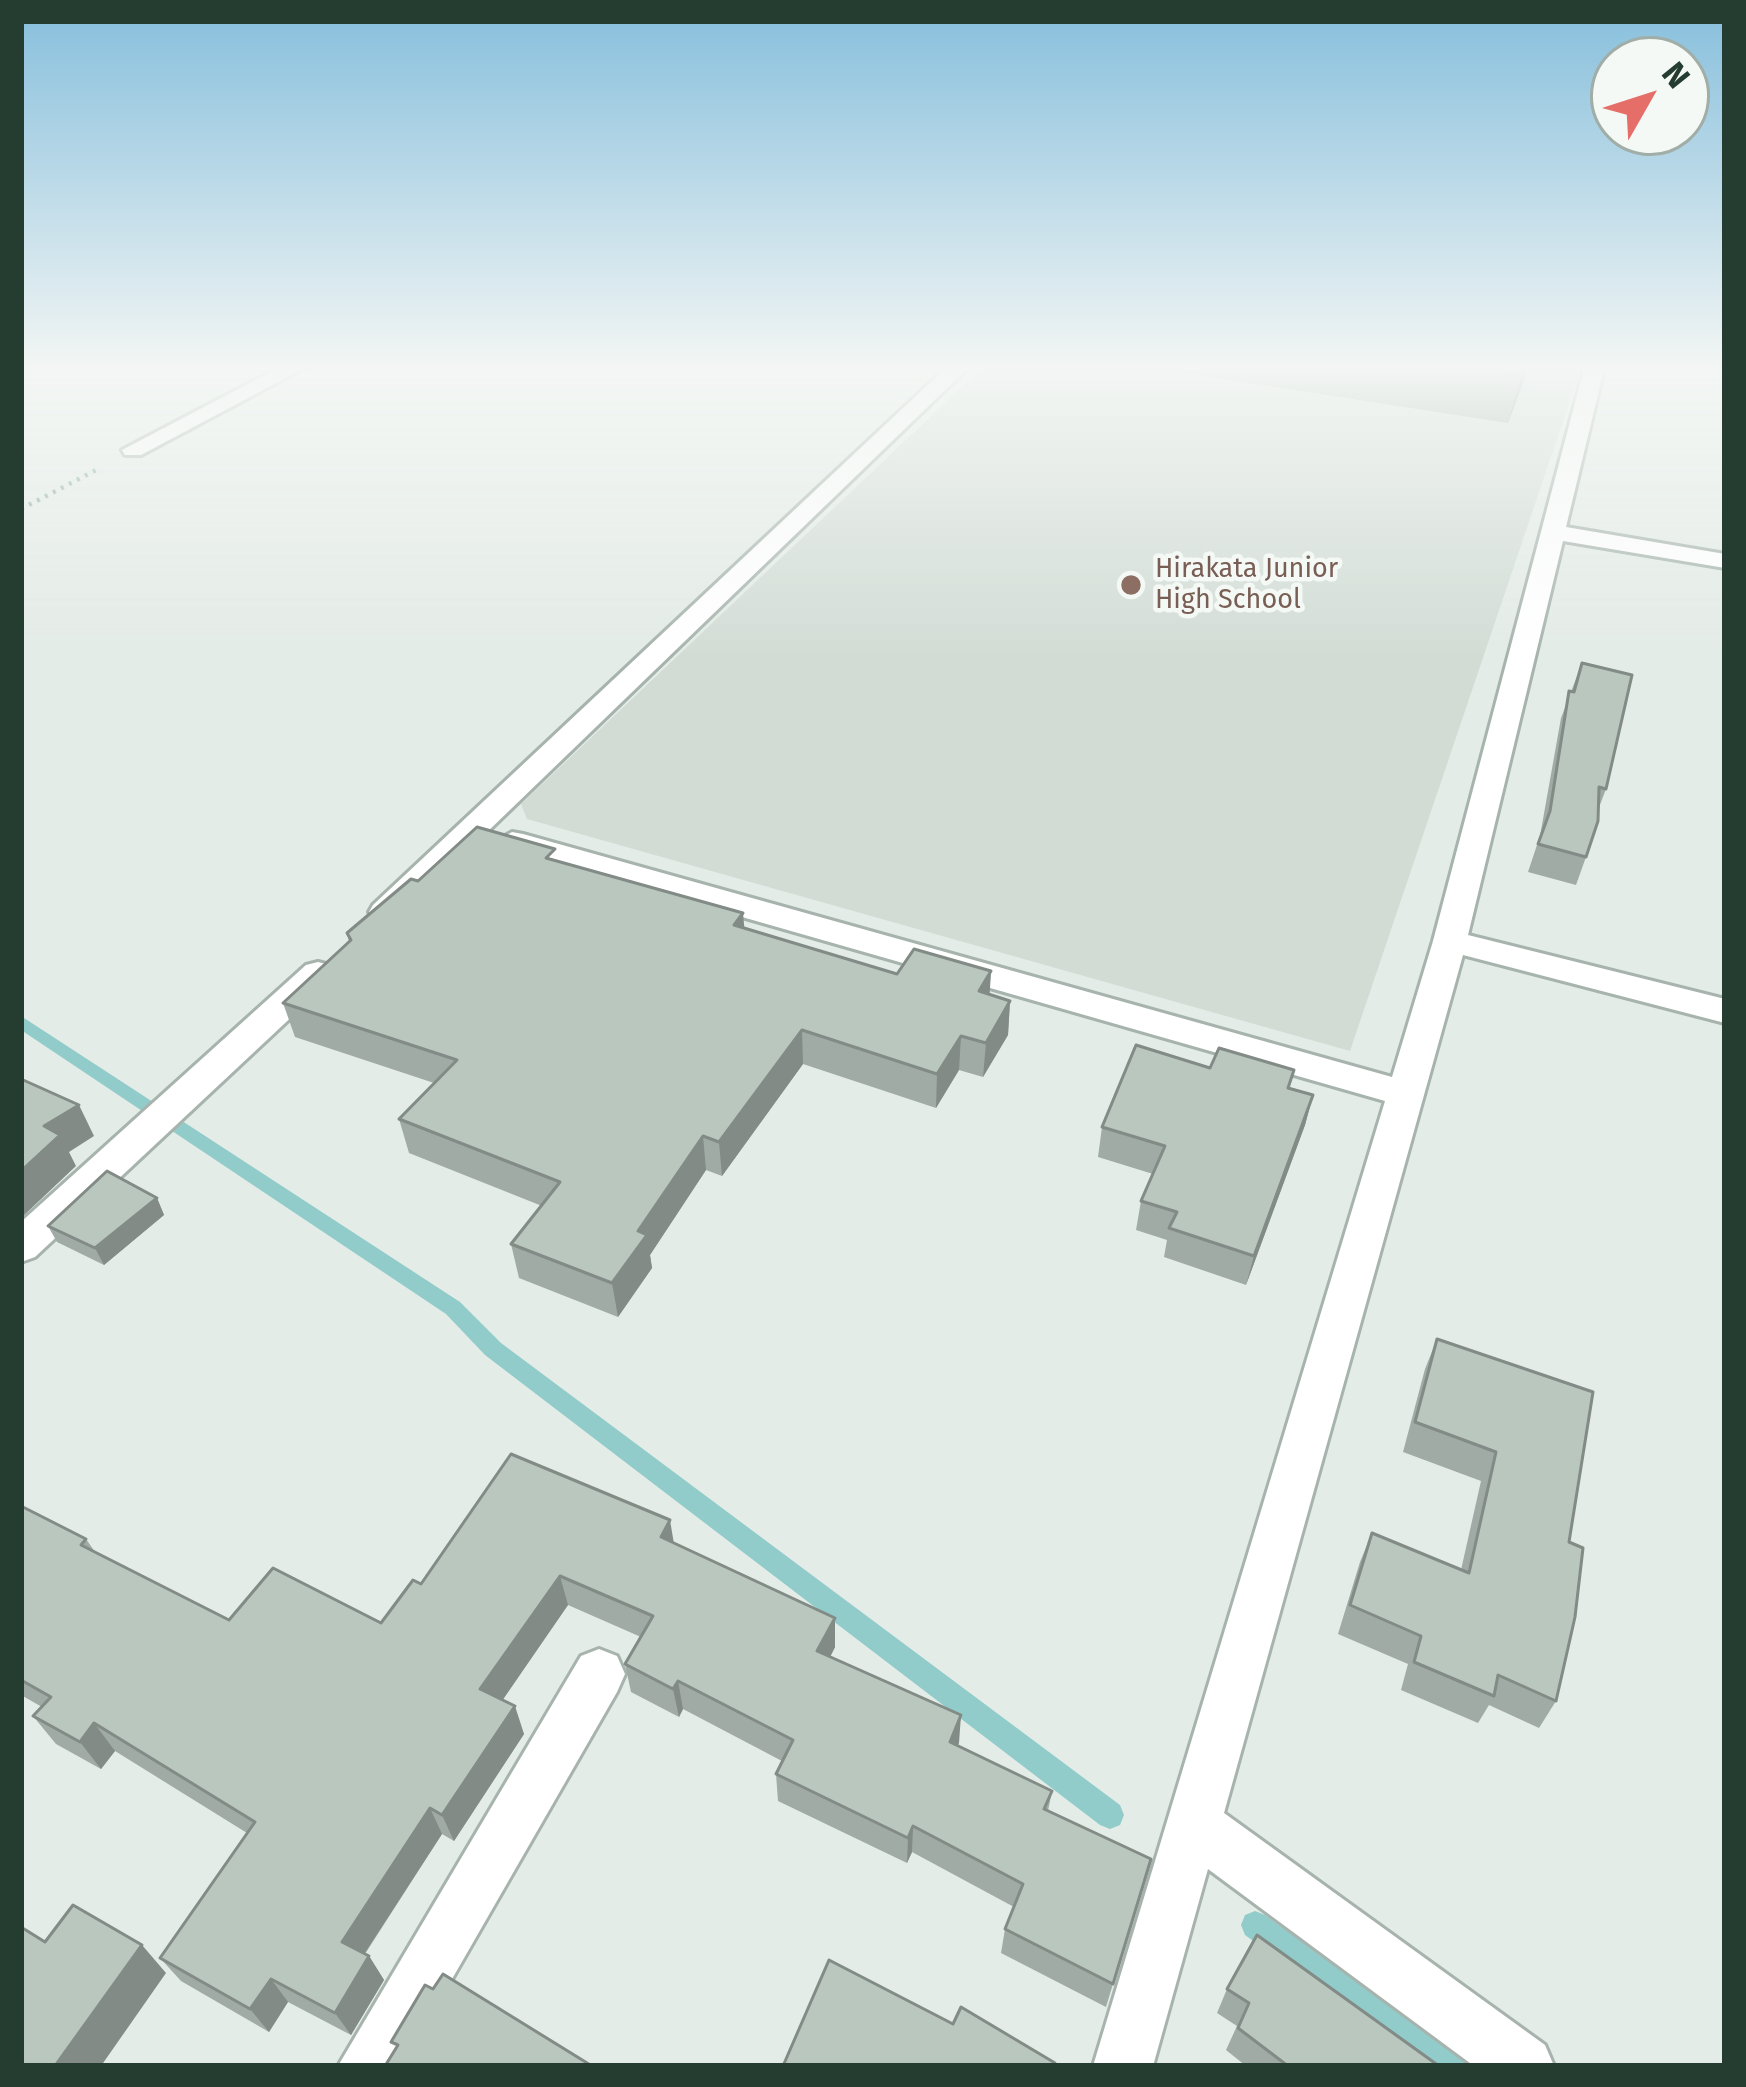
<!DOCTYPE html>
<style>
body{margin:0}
#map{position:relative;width:1746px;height:2087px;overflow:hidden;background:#e4ece7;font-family:"Fira Sans",sans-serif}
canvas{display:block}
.frame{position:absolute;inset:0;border:24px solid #253c31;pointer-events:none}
.north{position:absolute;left:1590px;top:36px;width:120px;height:120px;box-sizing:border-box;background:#f4f9f5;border:3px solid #a1ada7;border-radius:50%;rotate:51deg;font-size:33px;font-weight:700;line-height:48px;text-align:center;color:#253c31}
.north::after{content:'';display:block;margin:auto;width:42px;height:54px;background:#e66e68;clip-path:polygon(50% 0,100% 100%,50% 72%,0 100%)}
</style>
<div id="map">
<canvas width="1746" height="2087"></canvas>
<div class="frame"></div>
<div class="north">N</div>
</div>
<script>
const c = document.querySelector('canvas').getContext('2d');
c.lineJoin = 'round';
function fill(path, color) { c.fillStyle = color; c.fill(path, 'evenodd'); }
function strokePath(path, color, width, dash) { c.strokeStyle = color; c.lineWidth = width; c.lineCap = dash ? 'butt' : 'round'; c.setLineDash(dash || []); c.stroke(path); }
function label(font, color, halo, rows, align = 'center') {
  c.font = font + ' "Fira Sans",sans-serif'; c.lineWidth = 9; c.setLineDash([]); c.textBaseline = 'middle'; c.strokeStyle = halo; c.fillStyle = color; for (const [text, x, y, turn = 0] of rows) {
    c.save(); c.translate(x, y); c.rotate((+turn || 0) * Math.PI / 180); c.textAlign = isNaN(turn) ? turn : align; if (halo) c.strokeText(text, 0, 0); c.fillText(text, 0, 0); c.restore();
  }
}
fill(new Path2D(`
 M 985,365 L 1582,365 L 1350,1051 L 527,819 L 521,804 Z`), '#d2dcd5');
fill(new Path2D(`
 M 21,1016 L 460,1302 L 501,1343 L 1120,1805 L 1124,1815 L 1120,1825 L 1110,1829 L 1100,1825 L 485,1355 L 446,1314 L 21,1030 Z
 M 1255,1911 L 1265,1915 L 1463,2055 L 1467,2066 L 1426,2066 L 1245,1935 L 1241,1925 L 1245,1915 Z`), '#91ccca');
const minor = new Path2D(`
 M 284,365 L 310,365 L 141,455 L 125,455 L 122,450 Z
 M 949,365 L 971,365 L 397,919 L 373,919 L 369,912 L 373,905 Z
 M 1585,365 L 1605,365 L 1566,527 L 1725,554 L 1725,568 L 1563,541 L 1468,935 L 1725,999 L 1725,1023 L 1463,955 L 1224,1813 L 1545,2045 L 1554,2066 L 1474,2066 L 1208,1869 L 1153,2066 L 1093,2066 L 1385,1101 L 501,848 L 496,841 L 512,832 L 523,834 L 1392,1077 L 1433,941 Z
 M 318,962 L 330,965 L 335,973 L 330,981 L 35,1257 L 21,1262 L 21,1222 L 306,965 Z
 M 599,1649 L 617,1656 L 625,1674 L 617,1692 L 402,2066 L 338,2066 L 581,1656 Z`);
strokePath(minor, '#a7b4ad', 6);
strokePath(new Path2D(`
 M 21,509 L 100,468`), '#87ad9a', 4.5, [3, 6]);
fill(minor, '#fff');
fill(new Path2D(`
 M 1133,365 L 1530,365 L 1508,423 Z
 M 1582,663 L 1606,789 L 1598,810 L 1586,857 L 1576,885 L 1528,872 L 1540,836 L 1561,718 Z
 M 557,861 L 744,928 L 897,974 L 991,971 L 989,994 L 1010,1001 L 1008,1035 L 983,1077 L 959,1070 L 936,1108 L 803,1064 L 722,1176 L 706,1170 L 650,1255 L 652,1268 L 618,1317 L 519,1278 L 511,1244 L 542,1206 L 409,1153 L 399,1119 L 434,1083 L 295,1037 L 283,1003 L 349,942 L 347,933 L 418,881 Z
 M 1210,1068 L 1313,1095 L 1305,1125 L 1246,1285 L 1164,1257 L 1167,1240 L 1136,1230 L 1141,1201 L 1153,1174 L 1098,1157 L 1102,1127 Z
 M 157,1198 L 164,1215 L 104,1265 L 57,1242 L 48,1226 Z
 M 1437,1339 L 1569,1542 L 1556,1701 L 1539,1728 L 1489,1705 L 1478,1723 L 1401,1690 L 1408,1664 L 1338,1634 L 1360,1562 L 1372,1533 L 1461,1570 L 1481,1481 L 1403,1452 L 1425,1369 Z
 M 21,1506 L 86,1539 L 95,1552 L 229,1620 L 381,1623 L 421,1584 L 674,1543 L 835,1618 L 835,1647 L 830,1657 L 961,1715 L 957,1745 L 1052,1791 L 1048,1811 L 1151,1859 L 1106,2007 L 1001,1953 L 1005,1929 L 1014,1907 L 912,1852 L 907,1863 L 778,1801 L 776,1774 L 782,1761 L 683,1709 L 679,1717 L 631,1692 L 625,1664 L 641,1637 L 568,1605 L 502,1700 L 524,1734 L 454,1841 L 442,1834 L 365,1954 L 369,1956 L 384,1980 L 351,2035 L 288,2002 L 269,2032 L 181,1981 L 160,1958 L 247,1833 L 115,1751 L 101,1769 L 56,1744 L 33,1716 L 42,1707 L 21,1695 Z
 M 1227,1989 L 1439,2066 L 1246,2066 L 1226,2050 L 1237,2026 L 1217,2013 Z`), '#9faba4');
fill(new Path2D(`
 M 1525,365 L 1530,365 L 1508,423 L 1521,375 Z
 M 743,913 L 746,946 L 734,925 Z
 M 991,971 L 989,1005 L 979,991 Z
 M 1010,1001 L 1008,1035 L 983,1077 L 986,1043 Z
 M 802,1030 L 803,1064 L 722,1176 L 719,1142 Z
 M 961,1036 L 959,1070 L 936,1108 L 937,1074 Z
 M 1313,1095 L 1305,1125 L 1246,1285 L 1254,1256 Z
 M 79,1105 L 94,1136 L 69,1152 L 76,1166 L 21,1218 L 21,1171 L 44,1126 Z
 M 703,1136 L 706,1170 L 650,1255 L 652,1268 L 618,1317 L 612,1283 L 638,1231 Z
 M 157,1198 L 164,1215 L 104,1265 L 95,1248 Z
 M 670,1520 L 675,1550 L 661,1537 Z
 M 560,1576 L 568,1605 L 491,1717 L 480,1689 Z
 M 835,1618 L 835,1647 L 819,1679 L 817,1651 Z
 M 678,1681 L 683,1709 L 679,1717 L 673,1689 Z
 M 515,1706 L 524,1734 L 454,1841 L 442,1815 Z
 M 961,1715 L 959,1743 L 948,1769 L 950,1742 Z
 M 94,1723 L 115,1751 L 101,1769 L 80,1742 Z
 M 430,1808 L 442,1834 L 357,1965 L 342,1942 Z
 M 913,1826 L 912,1852 L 907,1863 L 908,1838 Z
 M 142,1945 L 166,1973 L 101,2066 L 55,2066 Z
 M 369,1956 L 384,1980 L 351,2035 L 335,2013 Z
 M 271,1979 L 288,2002 L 269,2032 L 250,2009 Z`), '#828b86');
const building = new Path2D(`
 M 1457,365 L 1525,365 L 1521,375 Z
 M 1582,663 L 1632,675 L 1606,789 L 1599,787 L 1598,821 L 1586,857 L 1538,844 L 1550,811 L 1569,691 L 1574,692 Z
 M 477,827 L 555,849 L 546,858 L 743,913 L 734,925 L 897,974 L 914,949 L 991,971 L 979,991 L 1010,1001 L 986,1043 L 961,1036 L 937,1074 L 802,1030 L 719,1142 L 703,1136 L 638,1231 L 647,1235 L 612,1283 L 511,1244 L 560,1182 L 399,1119 L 457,1060 L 283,1003 L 351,940 L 347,933 L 411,879 L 418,881 Z
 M 1136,1045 L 1210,1068 L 1219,1048 L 1294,1070 L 1288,1088 L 1313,1095 L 1254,1256 L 1169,1228 L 1177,1212 L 1141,1201 L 1165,1146 L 1102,1127 Z
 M 21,1079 L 79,1105 L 44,1126 L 60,1135 L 21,1171 Z
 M 107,1171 L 157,1198 L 95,1248 L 48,1226 Z
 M 1437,1339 L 1593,1392 L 1569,1542 L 1583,1548 L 1575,1617 L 1556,1701 L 1498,1675 L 1494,1696 L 1414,1662 L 1421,1636 L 1350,1605 L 1372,1533 L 1469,1573 L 1496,1452 L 1415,1422 Z
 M 511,1454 L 670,1520 L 661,1537 L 835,1618 L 817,1651 L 961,1715 L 950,1742 L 1052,1791 L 1044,1809 L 1151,1859 L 1113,1984 L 1005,1929 L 1023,1884 L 913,1826 L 908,1838 L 776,1774 L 793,1740 L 678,1681 L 673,1689 L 625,1664 L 653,1616 L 560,1576 L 480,1689 L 515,1706 L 442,1815 L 430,1808 L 342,1942 L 369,1956 L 335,2013 L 271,1979 L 250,2009 L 160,1958 L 255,1822 L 94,1723 L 80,1742 L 33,1716 L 51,1697 L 21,1680 L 21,1506 L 86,1539 L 81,1545 L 229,1620 L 273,1568 L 381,1623 L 413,1580 L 421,1584 Z
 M 73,1905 L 142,1945 L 55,2066 L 21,2066 L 21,1927 L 45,1942 Z
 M 1257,1935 L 1439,2066 L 1288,2066 L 1238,2028 L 1249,2003 L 1227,1989 Z
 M 829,1960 L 953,2024 L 961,2007 L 1055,2063 L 1054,2066 L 783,2066 Z
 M 443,1974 L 592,2066 L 385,2066 L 398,2045 L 391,2042 L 425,1985 L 433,1989 Z`);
fill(building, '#b9c7bf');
strokePath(building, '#828b86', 3);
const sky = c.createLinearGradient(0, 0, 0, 657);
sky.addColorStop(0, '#85bedc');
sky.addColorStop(0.56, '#f3f6f4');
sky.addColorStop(1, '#f3f6f400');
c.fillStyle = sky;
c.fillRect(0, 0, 1746, 657);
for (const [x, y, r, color] of [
 [1131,585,12,"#8d6e63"]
]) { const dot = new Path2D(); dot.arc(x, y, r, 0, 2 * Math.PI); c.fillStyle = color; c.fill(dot); strokePath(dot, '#f4f9f5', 4.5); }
label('27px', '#785e54', '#f4f9f5', [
 ["Hirakata Junior",1155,569],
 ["High School",1155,600]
], 'left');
</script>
